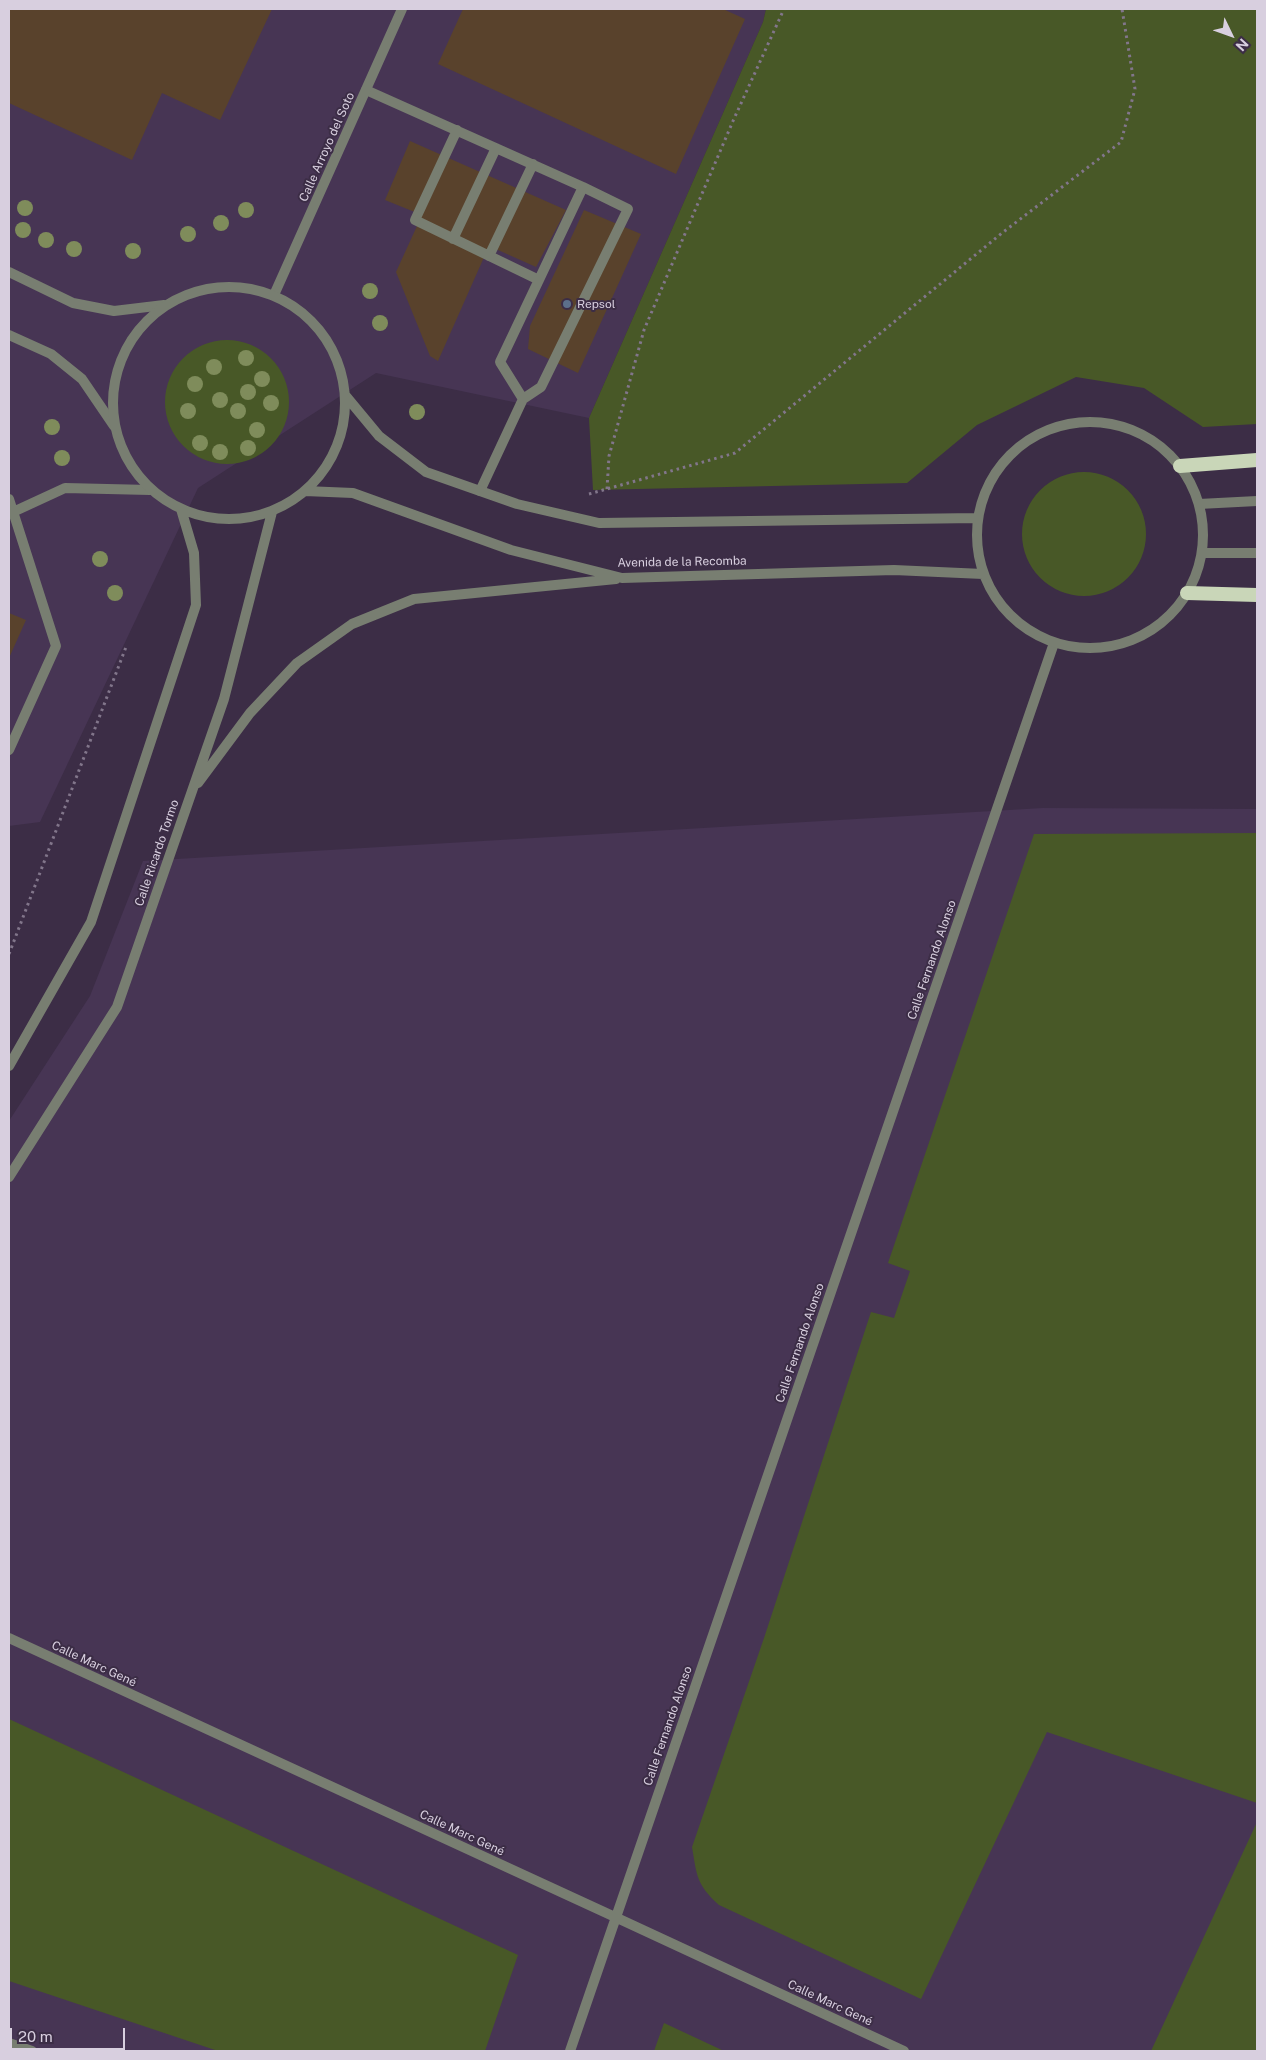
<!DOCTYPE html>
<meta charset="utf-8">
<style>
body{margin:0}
#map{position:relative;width:1266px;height:2060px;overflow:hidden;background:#3c2d46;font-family:"Public Sans",sans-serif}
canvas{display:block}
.frame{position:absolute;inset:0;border:10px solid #d8cfdf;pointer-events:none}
.north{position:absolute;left:1206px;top:10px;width:50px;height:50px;-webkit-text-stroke:4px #3c2d46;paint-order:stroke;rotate:132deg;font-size:14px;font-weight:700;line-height:20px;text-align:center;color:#d8cfdf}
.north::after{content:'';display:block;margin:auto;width:18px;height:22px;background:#d8cfdf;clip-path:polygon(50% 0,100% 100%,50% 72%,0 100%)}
.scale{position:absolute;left:10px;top:2028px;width:115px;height:22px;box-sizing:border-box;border:2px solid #d8cfdf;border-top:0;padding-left:6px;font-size:15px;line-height:18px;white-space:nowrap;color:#d8cfdf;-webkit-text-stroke:4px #3c2d46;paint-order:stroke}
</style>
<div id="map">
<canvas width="1266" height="2060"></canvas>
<div class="frame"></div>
<div class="north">N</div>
<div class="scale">20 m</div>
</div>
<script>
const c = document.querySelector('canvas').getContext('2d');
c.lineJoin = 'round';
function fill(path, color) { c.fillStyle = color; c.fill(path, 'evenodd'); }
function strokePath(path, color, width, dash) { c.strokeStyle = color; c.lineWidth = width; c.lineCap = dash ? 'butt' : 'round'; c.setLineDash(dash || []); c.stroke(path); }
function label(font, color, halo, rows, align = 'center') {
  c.font = font + ' "Public Sans",sans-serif'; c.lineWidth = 4; c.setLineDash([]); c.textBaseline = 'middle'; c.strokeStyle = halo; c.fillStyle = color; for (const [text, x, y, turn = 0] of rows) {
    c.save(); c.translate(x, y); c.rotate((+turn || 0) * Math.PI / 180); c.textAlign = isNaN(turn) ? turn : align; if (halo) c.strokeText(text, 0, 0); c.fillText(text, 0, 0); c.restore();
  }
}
fill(new Path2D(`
 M 9,9 L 766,9 L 763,22 L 589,418 L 376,373 L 198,488 L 40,822 L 9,826 Z
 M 1043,808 L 1257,809 L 1257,2051 L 9,2051 L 9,1121 L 90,996 L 143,861 Z`), '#473554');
fill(new Path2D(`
 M 766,9 L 1257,9 L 1257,424 L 1203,427 L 1144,388 L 1076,377 L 977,425 L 907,483 L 593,490 L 589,418 L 763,22 Z
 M165 402a62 62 0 1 1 124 0a62 62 0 1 1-124 0Z
 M1022 534a62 62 0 1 1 124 0a62 62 0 1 1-124 0Z
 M 1257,833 L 1257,1803 L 1047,1732 L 921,1999 L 719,1905 C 696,1884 697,1876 692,1847 L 764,1638 L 871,1312 L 894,1318 L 910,1271 L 888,1263 L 1034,834 Z
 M 9,1719 L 518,1955 L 485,2051 L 218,2051 L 9,1981 Z
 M 1257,1822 L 1257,2051 L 1151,2051 Z
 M 664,2023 L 724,2051 L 654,2051 Z`), '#485827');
fill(new Path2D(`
 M 9,9 L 272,9 L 220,120 L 162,93 L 132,160 L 9,103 Z
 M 463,9 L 723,9 L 745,19 L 676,174 L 438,64 Z
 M 410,141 L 566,210 L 536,267 L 489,246 L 438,361 L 430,356 L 396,272 L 422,215 L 385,200 Z
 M 584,210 L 641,234 L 578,373 L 528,349 L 530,326 Z
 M 9,613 L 26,620 L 9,658 Z`), '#59422c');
strokePath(new Path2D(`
 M 607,489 L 609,456 L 644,330 L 733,121 L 784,9
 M 589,494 L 735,453 L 1002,233 L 1121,142 L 1135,89 L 1122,9
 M 9,954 L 126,647`), '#82768b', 3, [2.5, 4]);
strokePath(new Path2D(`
 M 366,90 L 583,187 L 500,362 L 523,399 L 480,491
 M 457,130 L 415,220 L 539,280
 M 453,239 L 496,148
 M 489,256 L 533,164
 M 523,399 L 541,387 L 628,209 L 583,187
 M 9,499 L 56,646 L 9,750
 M 13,512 L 65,488 L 150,490`), '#787e71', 10);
strokePath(new Path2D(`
 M 9,272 L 73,303 L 114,311 L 164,305
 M 274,295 L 402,9
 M 9,335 L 51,354 L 82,379 L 114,426
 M 9,1638 L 615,1917 L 904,2051
 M 9,2043 L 32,2051
 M 570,2051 L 1054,643`), '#787e71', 10);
strokePath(new Path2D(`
 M113 403a116 116 0 1 1 232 0a116 116 0 1 1-232 0Z
 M 345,395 L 379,436 L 426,472 L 517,504 L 599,523 L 977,518
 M977 535a113 113 0 1 1 226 0a113 113 0 1 1-226 0Z
 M 305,491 L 353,493 L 511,550 L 622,578 L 894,570 L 983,574
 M 1199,504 L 1257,501
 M 1202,553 L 1257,553
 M 198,783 L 250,713 L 297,663 L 352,624 L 414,599 L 616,579
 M 9,1066 L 91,922 L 196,605 L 194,553 L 181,509
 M 9,1177 L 117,1007 L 224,699 L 272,512`), '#787e71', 10);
strokePath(new Path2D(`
 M 1180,466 L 1257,460
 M 1187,593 L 1257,595`), '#c9d6b8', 14);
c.fillStyle = '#7f8c5b';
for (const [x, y] of [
 [25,208],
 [246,210],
 [221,223],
 [23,230],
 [188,234],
 [46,240],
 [74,249],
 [133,251],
 [370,291],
 [380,323],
 [246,358],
 [214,367],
 [262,379],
 [195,384],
 [248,392],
 [220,400],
 [271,403],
 [188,411],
 [238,411],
 [417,412],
 [52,427],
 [257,430],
 [200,443],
 [248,448],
 [220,452],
 [62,458],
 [100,559],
 [115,593]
]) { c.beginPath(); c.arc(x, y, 8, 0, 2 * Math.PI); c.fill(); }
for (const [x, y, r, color] of [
 [567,304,5,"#5c6f8a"]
]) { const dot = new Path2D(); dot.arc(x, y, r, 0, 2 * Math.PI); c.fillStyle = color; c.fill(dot); strokePath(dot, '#3c2d46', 2); }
label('12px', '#d8cfdf', '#3c2d46', [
 ["Calle Arroyo del Soto",327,147,-66],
 ["Avenida de la Recomba",682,562,-1],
 ["Calle Ricardo Tormo",157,853,-71],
 ["Calle Fernando Alonso",932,960,-71],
 ["Calle Fernando Alonso",800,1343,-71],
 ["Calle Marc Gené",94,1664,25],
 ["Calle Fernando Alonso",668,1726,-71],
 ["Calle Marc Gené",462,1833,25],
 ["Calle Marc Gené",830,2003,25]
]);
label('12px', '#d8cfdf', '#3c2d46', [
 ["Repsol",577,304]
], 'left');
</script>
